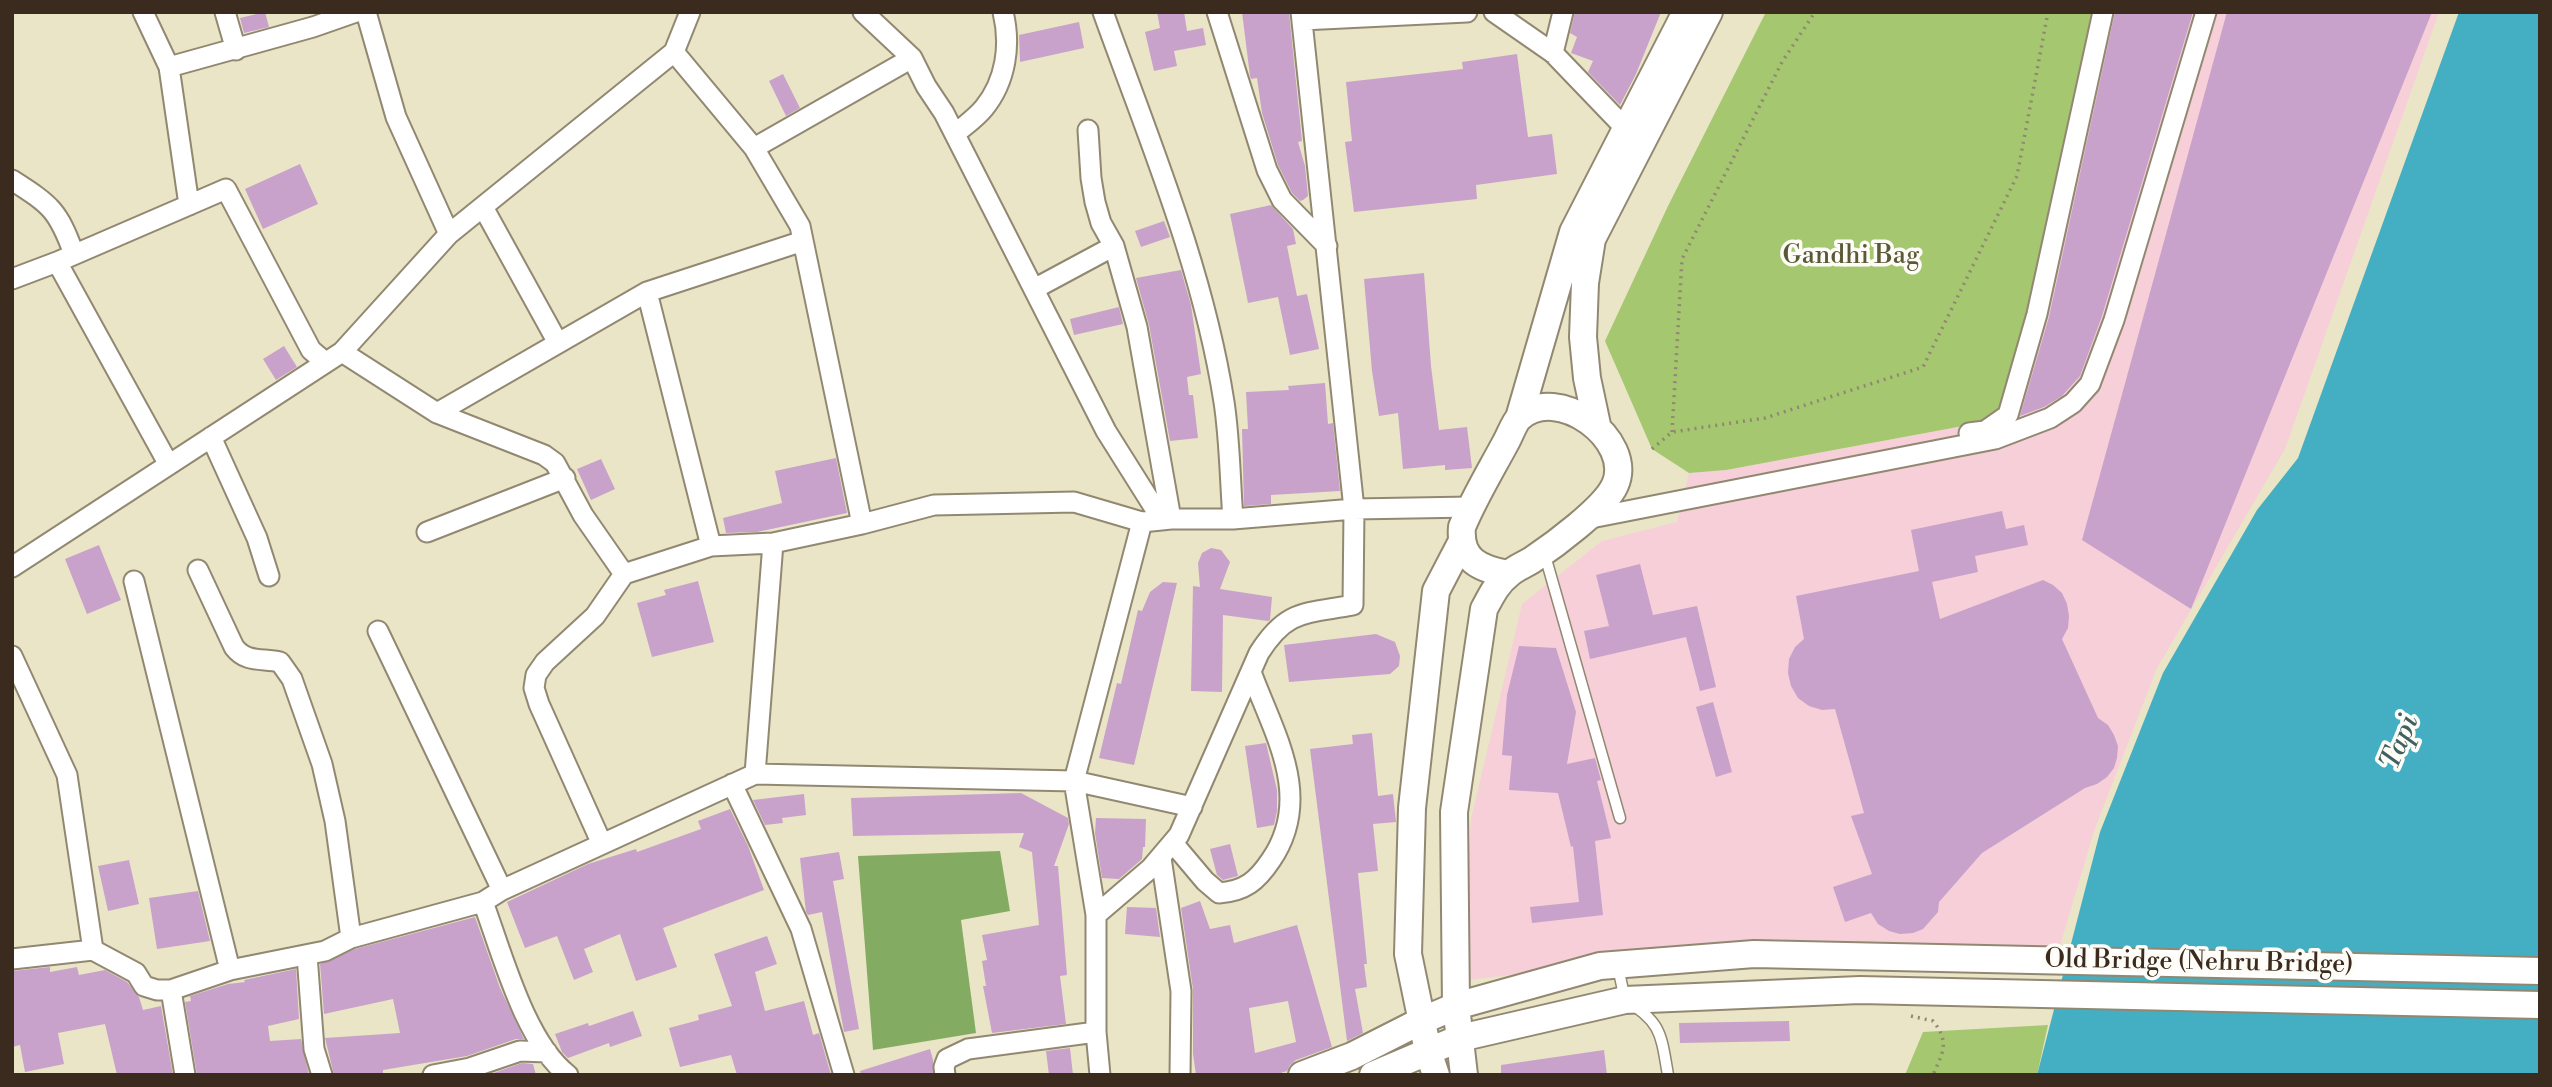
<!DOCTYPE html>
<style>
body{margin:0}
#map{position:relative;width:2552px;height:1087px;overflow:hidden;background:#eae5c6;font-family:"Libre Bodoni",serif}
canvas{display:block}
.frame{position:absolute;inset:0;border:14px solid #3b2a1e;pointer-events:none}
</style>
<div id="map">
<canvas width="2552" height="1087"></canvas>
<div class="frame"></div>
</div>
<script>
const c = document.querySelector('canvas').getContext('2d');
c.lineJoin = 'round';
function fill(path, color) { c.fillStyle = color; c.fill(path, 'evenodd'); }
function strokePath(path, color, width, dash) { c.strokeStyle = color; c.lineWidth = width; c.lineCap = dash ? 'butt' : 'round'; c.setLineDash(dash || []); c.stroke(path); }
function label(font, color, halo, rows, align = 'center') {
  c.font = font + ' "Libre Bodoni",serif'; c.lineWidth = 7; c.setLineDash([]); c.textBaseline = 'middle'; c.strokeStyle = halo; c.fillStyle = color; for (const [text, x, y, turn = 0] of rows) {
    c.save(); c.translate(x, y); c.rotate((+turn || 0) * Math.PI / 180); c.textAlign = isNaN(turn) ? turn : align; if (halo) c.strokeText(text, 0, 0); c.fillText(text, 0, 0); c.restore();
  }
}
fill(new Path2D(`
 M 2093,12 L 2439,12 L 2285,449 L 2157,668 L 2094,831 L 2059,949 L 1749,945 L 1461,981 L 1471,819 L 1522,604 L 1602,541 L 1677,522 L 1689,473 L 1726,470 L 1991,421 Z`), '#f6cfd9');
fill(new Path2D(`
 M 1766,12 L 2095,12 L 2010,400 L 1990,421 L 1726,470 L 1689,473 L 1652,449 L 1605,341 L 1668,206 Z
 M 2048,1025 L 2037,1075 L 1905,1075 L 1923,1032 Z`), '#a4c770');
fill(new Path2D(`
 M 1000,851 L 1010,911 L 961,920 L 976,1033 L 873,1050 L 858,856 Z`), '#83ac62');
fill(new Path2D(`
 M 2459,12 L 2540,12 L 2540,1075 L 2037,1075 L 2100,832 L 2163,673 L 2257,510 L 2298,458 Z`), '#44afc2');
fill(new Path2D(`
 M 265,12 L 269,27 L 244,33 L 240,18 Z
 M 1157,12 L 1184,12 L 1187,31 L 1203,28 L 1206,45 L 1174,51 L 1177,66 L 1154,71 L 1145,32 L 1160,28 Z
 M 1242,12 L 1289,12 L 1302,141 L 1298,142 L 1305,166 L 1308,196 L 1303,200 L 1300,201 L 1292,193 L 1278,165 L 1262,113 L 1257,78 L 1251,79 L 1250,76 Z
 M 1575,12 L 1661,12 L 1636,74 L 1620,105 L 1588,72 L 1593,61 L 1571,53 L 1577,37 L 1570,33 Z
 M 2115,12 L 2193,12 L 2102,316 L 2080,376 L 2062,396 L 2044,407 L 2020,416 L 2049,317 Z
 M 2227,12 L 2432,12 L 2191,609 L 2082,540 Z
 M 1079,22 L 1084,48 L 1020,62 L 1019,35 Z
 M 1517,54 L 1528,137 L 1552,134 L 1557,174 L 1476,185 L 1477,199 L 1354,212 L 1345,142 L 1352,141 L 1346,82 L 1463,69 L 1462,62 Z
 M 783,74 L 800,108 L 786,116 L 769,81 Z
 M 300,164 L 318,204 L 263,229 L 245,189 Z
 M 1271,205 L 1293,229 L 1296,244 L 1287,246 L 1297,296 L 1307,294 L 1319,349 L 1290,355 L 1278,297 L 1248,303 L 1230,214 Z
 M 1164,221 L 1170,237 L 1141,247 L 1135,231 Z
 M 1181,270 L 1191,305 L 1201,374 L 1187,377 L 1189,395 L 1193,395 L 1198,438 L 1170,441 L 1149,325 L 1136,278 Z
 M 1424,273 L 1431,366 L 1439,430 L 1467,427 L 1472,468 L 1445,470 L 1445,465 L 1403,469 L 1398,413 L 1379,416 L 1372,371 L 1364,279 Z
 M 1119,307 L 1123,324 L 1074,335 L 1070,319 Z
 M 284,346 L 297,367 L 276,380 L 263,359 Z
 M 1325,383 L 1328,424 L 1333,423 L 1340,491 L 1271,495 L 1271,504 L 1244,506 L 1242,429 L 1248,429 L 1246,392 L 1289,390 L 1288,386 Z
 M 836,458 L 847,513 L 757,532 L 726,533 L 723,518 L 782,503 L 775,471 Z
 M 601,459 L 615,489 L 591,500 L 577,469 Z
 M 2002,511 L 2006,529 L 2024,525 L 2028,545 L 1975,556 L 1978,572 L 1932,582 L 1940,619 L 2043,580 L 2053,585 L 2062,593 L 2067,604 L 2069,616 L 2068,628 L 2062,639 L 2098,718 L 2108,725 L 2114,735 L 2118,746 L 2117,758 L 2114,768 L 2107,777 L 2097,784 L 2085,788 L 1982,853 L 1939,902 L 1938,912 L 1923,929 L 1913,933 L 1900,934 L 1889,931 L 1878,924 L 1871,913 L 1845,922 L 1833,887 L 1872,874 L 1851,816 L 1864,813 L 1835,709 L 1822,710 L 1809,706 L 1798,698 L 1791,686 L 1788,673 L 1789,659 L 1795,647 L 1804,639 L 1796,596 L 1919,571 L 1911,530 Z
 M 99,545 L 121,600 L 87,614 L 65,559 Z
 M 1211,548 L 1221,550 L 1230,562 L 1220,589 L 1272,597 L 1270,620 L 1268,621 L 1223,615 L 1222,692 L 1191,691 L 1193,586 L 1200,587 L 1198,563 L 1202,553 Z
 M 1640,564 L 1653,615 L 1697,606 L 1716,687 L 1700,691 L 1686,637 L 1590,659 L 1584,631 L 1609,626 L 1596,575 Z
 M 698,581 L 714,642 L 652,657 L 637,603 L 666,595 L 664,590 Z
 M 1163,582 L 1177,583 L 1134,765 L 1099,758 L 1117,683 L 1121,684 L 1138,610 L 1142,611 L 1150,592 Z
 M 1376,634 L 1395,642 L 1400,656 L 1399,666 L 1390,674 L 1289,682 L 1284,645 Z
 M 1519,646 L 1556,648 L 1576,712 L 1567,764 L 1595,758 L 1601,780 L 1597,781 L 1611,838 L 1595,841 L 1603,915 L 1532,923 L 1530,907 L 1579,902 L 1573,846 L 1571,847 L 1558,793 L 1509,790 L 1512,756 L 1502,755 L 1507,695 Z
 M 1713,702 L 1732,772 L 1716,777 L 1696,707 Z
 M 1372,733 L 1378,796 L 1393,794 L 1396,822 L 1373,824 L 1378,871 L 1358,873 L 1367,964 L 1364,964 L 1367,987 L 1355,989 L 1363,1033 L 1347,1041 L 1310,749 L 1353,744 L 1352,735 Z
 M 1266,743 L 1277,790 L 1277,811 L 1274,825 L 1257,828 L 1245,746 Z
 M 1021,793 L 1068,818 L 1069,824 L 1054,866 L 1058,866 L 1067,975 L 1060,976 L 1066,1024 L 992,1033 L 983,986 L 986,986 L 982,961 L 987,960 L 982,935 L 1039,925 L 1032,852 L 1019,847 L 1024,833 L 853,836 L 851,798 Z
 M 804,794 L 806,815 L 782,818 L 783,823 L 765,825 L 753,800 Z
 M 730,809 L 748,846 L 764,890 L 663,928 L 677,967 L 636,981 L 620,934 L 584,949 L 593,972 L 574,980 L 557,936 L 525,948 L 507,902 L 588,864 L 636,849 L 637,852 L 701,829 L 698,821 Z
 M 1096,818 L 1146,819 L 1145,847 L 1143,847 L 1142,859 L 1119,879 L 1102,878 L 1095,833 Z
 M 1230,844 L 1238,876 L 1223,880 L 1217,875 L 1210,849 Z
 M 839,852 L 844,879 L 833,881 L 859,1029 L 844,1032 L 822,912 L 808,915 L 806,912 L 800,858 Z
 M 129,860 L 139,904 L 108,911 L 98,866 Z
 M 198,891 L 210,941 L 157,949 L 149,898 Z
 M 1200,901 L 1210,929 L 1230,925 L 1234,943 L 1297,925 L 1332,1047 L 1296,1060 L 1290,1065 L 1287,1071 L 1274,1075 L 1196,1075 L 1193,1054 L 1193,989 L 1181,908 ZM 1288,1001 L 1296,1042 L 1255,1053 L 1249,1008 Z
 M 1127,907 L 1156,908 L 1160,937 L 1125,934 Z
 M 475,917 L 500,988 L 524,1039 L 516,1039 L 467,1056 L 383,1070 L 383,1073 L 334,1075 L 325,1038 L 400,1033 L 393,999 L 324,1014 L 320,964 L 355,949 Z
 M 767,936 L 777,964 L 755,972 L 765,1011 L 804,1001 L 813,1035 L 819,1033 L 831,1075 L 737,1075 L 731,1055 L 680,1067 L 669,1028 L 699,1020 L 698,1015 L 732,1006 L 714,954 Z
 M 50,967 L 50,972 L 77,967 L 79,975 L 105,970 L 127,982 L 139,997 L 143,1010 L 161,1006 L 173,1075 L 117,1075 L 105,1024 L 58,1033 L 64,1064 L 25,1072 L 20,1045 L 12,1047 L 12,971 Z
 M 296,969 L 299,1019 L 268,1026 L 270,1041 L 301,1039 L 309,1075 L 197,1075 L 185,1002 L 191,1001 L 190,996 L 228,984 L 245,982 L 244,980 Z
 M 633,1011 L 642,1036 L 610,1047 L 609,1043 L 568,1058 L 562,1052 L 555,1034 L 588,1023 L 589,1026 Z
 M 1789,1021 L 1790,1041 L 1680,1043 L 1679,1023 Z
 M 1070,1048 L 1073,1075 L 1049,1075 L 1046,1051 Z
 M 930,1049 L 933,1060 L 933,1075 L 861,1075 L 860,1071 Z
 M 1604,1050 L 1607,1075 L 1501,1075 L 1501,1065 Z
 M 522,1063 L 533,1064 L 536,1075 L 488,1075 Z`), '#c8a2ca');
const lane = new Path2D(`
 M 1544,552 L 1620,818
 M 1618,967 L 1625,1000 C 1662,1022 1661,1035 1668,1075`);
const street = new Path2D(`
 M 143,12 L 169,67 L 189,205
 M 225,12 L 236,50
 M 366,12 L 396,117 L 449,234
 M 863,12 L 912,58 L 926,86 L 944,113 L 1106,431 L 1162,520
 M 1103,12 C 1149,140 1203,267 1224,402 C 1230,441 1230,481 1233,519
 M 1217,12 L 1267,170 L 1282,200 L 1327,246
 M 1494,12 L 1553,53 L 1626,129
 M 1302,20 L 1467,12
 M 674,52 L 754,148 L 800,226 L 862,524
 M 1553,53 L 1563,12
 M 169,67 L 313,27 L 356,12
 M 1088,130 L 1091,178 L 1095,202 L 1101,223 L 1114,246 L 1137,327 L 1171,519
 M 955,134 C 964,126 976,118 984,108 C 1006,81 1011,45 1003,12
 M 754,148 L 912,58
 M 12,180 C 51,205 58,210 74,254
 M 483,207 L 558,343
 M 57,262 L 226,189 L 311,350 L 325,362
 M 12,279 L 57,262 L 169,465
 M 1034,289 L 1114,246
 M 647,292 L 711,546
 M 342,352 L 437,413 L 544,455 L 555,463 L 583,515 L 624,574 L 711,546 L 773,543 L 862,524 L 934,505 L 1074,502 L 1142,522 L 1171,519 L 1233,519 L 1354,509 L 1471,507
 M 437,413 L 647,292 L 803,241
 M 1969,433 L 1985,431 L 2008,415 L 2037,314 L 2103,12
 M 211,437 L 257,538 L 269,576
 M 1586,519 L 1995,439 L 2050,418 L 2073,403 L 2090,384 L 2114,320 L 2206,12
 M 427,532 L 565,478
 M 12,567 L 342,352 L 449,234 L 674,52 L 690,12
 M 198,570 L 234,647 C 246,663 262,658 280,662 L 292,679 L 322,764 L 335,821 L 351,938
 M 134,581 L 230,970
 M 378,631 L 502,890
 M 12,656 L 67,775 L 93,950
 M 755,774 L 773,543
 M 732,784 L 801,929 L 844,1075
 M 1173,843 L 1205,881 L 1219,893 C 1245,891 1257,881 1271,860 C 1314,797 1274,734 1251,672
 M 602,844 L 539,704 L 534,688 L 536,675 L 545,662 L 595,616 L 624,574
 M 1161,858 L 1181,991 L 1180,1075
 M 483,902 C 502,953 525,1042 568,1075
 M 1096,915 L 1151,868 L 1179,835 L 1259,653 C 1287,609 1305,614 1353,605 L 1354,509 L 1301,12
 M 307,955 L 314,1049 L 322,1075
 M 12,959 L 93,950 L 136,973 L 144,986 L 157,990 L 171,990 L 185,1075
 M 171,990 L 230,970 L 325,951 L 351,938 L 483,902 L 502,890 L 755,774 L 1074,781 L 1192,807
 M 433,1075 L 470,1068 L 520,1051 L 547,1052
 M 945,1075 L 944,1067 L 947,1059 L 968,1049 L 1096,1032
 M 1100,1075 L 1096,1032 L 1096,915 L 1074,781 L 1142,522`);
const secondary = new Path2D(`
 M 1519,418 L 1573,232 L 1686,12
 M 1597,425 L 1587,378 L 1583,337 L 1585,283 L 1592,239 L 1709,12
 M 1302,1075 L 1352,1056 L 1421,1021 L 1456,1006 L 1600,966 L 1754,954 L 2540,971
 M 1373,1075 L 1460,1038 L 1625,1000 L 1860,990 L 2540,1005
 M 1436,1075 L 1428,1051 L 1408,954 L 1412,808 L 1436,591 L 1461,543
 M 1464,1075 L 1456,1006 L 1454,812 L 1484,609 C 1491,596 1497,583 1509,574 C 1515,568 1524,565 1532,560 C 1553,546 1605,508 1615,485 C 1635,440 1557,382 1519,418 C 1514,423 1510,435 1506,442 C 1491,470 1474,498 1462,527 C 1459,560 1480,569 1508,574`);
strokePath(lane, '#928872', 13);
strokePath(street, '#928872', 23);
strokePath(secondary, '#928872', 30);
strokePath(new Path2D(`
 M 1672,432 L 1682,259 L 1782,62 L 1815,12
 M 1652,449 L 1672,432 L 1765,418 L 1923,367 L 2017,176 L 2048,12
 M 1911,1016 L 1933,1021 C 1950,1042 1943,1052 1933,1075`), '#928872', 3.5, [2, 5]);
strokePath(lane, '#fff', 10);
strokePath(street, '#fff', 19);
strokePath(secondary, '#fff', 26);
label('26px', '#5a5937', '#fdfcf7', [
 ["Gandhi Bag",1851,257]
]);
label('26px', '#3b2a1e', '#fdfcf7', [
 ["Old Bridge (Nehru Bridge)",2199,963,1]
]);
label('italic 28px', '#3f5f60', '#fdfcf7', [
 ["Tapi",2401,743,-67]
]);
</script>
